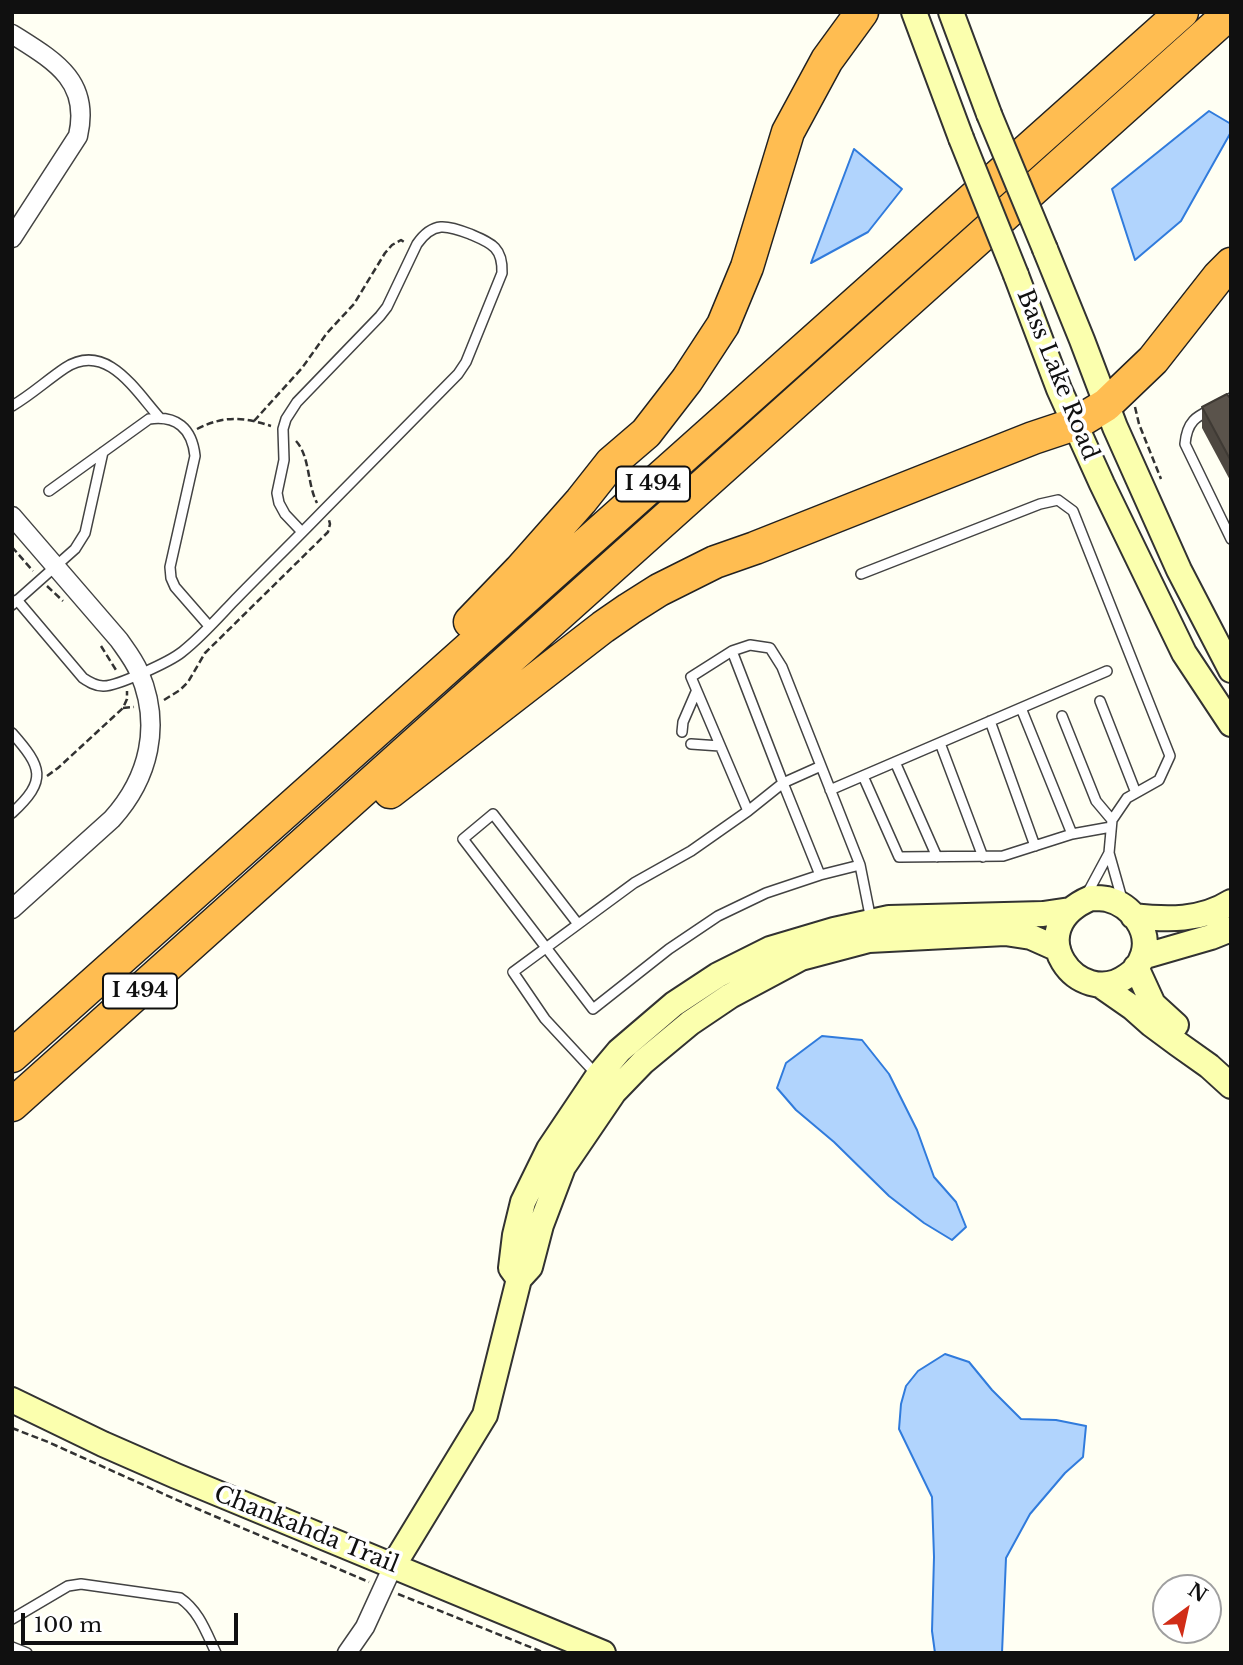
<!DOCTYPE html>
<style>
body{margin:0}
#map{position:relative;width:1243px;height:1665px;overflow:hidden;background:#fffff3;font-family:"Libre Baskerville",serif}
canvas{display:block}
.frame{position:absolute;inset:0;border:14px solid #101010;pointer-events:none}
.north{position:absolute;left:1152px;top:1574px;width:70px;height:70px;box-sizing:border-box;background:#fff;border:2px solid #9f9f9f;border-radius:50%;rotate:33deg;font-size:19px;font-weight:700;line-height:28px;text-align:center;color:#101010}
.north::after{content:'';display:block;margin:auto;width:24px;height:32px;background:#d12d17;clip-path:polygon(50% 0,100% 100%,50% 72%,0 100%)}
.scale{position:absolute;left:21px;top:1613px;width:217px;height:32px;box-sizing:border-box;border:4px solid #101010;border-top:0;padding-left:9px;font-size:21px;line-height:24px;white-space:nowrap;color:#101010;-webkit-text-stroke:5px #fff;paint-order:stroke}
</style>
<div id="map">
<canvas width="1243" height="1665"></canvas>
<div class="frame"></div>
<div class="north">N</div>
<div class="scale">100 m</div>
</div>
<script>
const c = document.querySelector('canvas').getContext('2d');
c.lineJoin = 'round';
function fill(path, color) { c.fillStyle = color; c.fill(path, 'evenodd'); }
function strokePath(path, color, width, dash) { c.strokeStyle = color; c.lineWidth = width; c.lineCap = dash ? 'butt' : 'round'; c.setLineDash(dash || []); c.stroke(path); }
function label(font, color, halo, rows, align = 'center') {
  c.font = font + ' "Libre Baskerville",serif'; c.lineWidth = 7; c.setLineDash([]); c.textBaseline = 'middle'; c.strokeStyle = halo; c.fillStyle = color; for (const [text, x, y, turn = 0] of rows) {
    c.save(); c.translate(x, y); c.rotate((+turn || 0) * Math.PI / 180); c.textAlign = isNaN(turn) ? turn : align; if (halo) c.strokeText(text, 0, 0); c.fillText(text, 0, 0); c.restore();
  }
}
const water = new Path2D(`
 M 1209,111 L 1231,124 L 1231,132 L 1181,221 L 1135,260 L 1112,189 Z
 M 854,149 L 902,189 L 868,232 L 811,263 Z
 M 822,1036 L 862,1040 L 889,1074 L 917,1130 L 934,1177 L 956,1202 L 966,1227 L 952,1240 L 924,1223 L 889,1196 L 834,1142 L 796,1110 L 777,1088 L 786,1063 Z
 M 945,1354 L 969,1362 L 992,1390 L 1021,1419 L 1056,1420 L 1086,1426 L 1083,1457 L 1065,1473 L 1030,1514 L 1006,1558 L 1002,1653 L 935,1653 L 932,1631 L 934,1557 L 932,1497 L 899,1429 L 901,1404 L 906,1386 L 918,1371 Z`);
fill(water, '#b1d4fd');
strokePath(water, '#307bdc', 2);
const lane = new Path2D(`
 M 1231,398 C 1208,416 1188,410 1185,444 L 1231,539
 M 12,406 C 31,395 47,380 65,368 C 106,341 135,390 159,417
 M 49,491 L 149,419 C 176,415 192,428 195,456 L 170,567 L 171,578 L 175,587 L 209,626
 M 861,574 L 1040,504 L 1058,500 L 1073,511 L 1170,756 L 1159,780 L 1127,798 L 1112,820 L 1109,853 L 1122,899
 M 17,600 L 83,678 C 89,682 95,686 103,686 C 116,687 171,661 182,652 C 200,638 216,620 232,603 C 262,572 293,542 323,511 L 458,374 L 466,362 L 502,273 C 503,247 491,243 470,234 C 447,225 433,221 417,244 L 387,307 L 380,316 L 297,402 L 286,419 L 283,429 L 284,460 L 277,493 L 279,503 L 285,514 L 302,532
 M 12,605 L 75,549 L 85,533 L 103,452
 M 732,651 L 750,645 L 770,648 L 782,667 L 860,865
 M 1100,701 L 1136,793
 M 1021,708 L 1072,834 L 1111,827
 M 1062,716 L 1096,801 L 1112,820
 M 990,721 L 1035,846
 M 682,732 L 683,722 L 696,692
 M 12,733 C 42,767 48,780 12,813
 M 940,743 L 983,857
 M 691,744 L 720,746
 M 895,762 L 937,857
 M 863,776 L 899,857 L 1003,856 L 1072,834
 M 830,790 L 1107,671
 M 748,811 L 691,677 L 732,651 L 783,783 L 821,766
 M 1087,894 L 1109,853
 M 578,924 L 493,814 L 463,839 L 593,1009 L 669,949 L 718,916 L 766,893 L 820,875
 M 596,1074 L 545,1019 L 513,972 L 634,883 L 691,851 L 748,811 L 783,783 L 820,875 L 860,865 L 871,920
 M 12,1619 L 68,1586 L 81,1584 L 180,1598 C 199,1611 206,1632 216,1653
 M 12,1647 L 27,1653`);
const street = new Path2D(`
 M 12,34 C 53,60 91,80 78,136 L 12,238
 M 12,516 L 119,640 C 126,650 134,660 139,672 C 162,725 149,778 112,819 L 12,909
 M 347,1653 L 365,1627 L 393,1566`);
const secondary = new Path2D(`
 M 914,12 L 961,138
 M 951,12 L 989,114
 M 1045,249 L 1082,340 L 1115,427 L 1179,570 L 1231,670
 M 1016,275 L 1059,389 L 1102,484 L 1184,653 L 1231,724
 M 1091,898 C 1096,898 1102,898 1107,899 C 1131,905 1151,930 1143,955 C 1140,964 1135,971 1127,976 C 1079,1011 1017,929 1091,898 Z
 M 1133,916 C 1167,920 1201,921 1231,902
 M 1142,957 L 1211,937 L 1231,929
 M 1136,967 L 1153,1004 L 1176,1025
 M 1100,985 L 1133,1008 L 1151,1024 L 1178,1044 L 1209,1066 L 1231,1086
 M 519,1279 L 511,1268 L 515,1235 L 523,1202 L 549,1149 L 598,1076 L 619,1051 L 674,1004 L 718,975 L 770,949 L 834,930 L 889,918 L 1043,914 L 1070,910
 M 12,1400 L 103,1444 L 176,1476 L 603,1653
 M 393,1566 L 485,1415 L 519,1279 L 530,1267 L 541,1225 L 563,1167 L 614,1092 L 643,1062 L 690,1023 L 730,996 L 801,958 L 869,940 L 1005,933 L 1031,937 L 1058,949`);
const highway = new Path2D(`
 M 470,622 L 520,570 L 581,501 L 611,463 L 646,433 L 687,380 L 723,325 L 747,267 L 788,132 L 827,60 L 862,12
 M 390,792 L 603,627 L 629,609 L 659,590 L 715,562 L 755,548 L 1033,438 L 1075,424 L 1106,405 L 1153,360 L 1219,276 L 1231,264
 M 12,1056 L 1182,12
 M 12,1105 L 1231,12`);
strokePath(lane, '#434343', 12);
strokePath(street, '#434343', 21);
strokePath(secondary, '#323232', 28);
strokePath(highway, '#212121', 35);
strokePath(new Path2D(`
 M 1135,407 L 1139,424 L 1161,479
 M 254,421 L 302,368 L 327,333 L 354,304 L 385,253 L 392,245 L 401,240 L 404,242
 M 197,429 C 225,415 243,417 271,426
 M 296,441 C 310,456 307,484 317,503
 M 12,547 L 33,571
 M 47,586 L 63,601
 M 101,646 L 116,670
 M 164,700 L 180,690 L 188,682 L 205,653 L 328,532 L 330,524 L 329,520
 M 123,708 L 134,707
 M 47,776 L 58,768 L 123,708 L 127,699 L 127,691
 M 12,1428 L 48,1442 L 186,1504 L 369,1582
 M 398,1594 L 545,1653`), '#323232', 2.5, [7, 3.5]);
strokePath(lane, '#fff', 9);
strokePath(street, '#fff', 18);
strokePath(secondary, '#fbffae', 24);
strokePath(highway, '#ffbd51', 32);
const secondaryBridge = new Path2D(`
 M 989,114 L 1045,249
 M 961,138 L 1016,275`);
strokePath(secondaryBridge, '#323232', 28, []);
strokePath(secondaryBridge, '#fbffae', 24);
fill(new Path2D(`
 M 1229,397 L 1231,397 L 1231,482 L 1202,428 L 1202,407 Z`), '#4d4740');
const building = new Path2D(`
 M 1227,394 L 1229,397 L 1231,397 L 1231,461 L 1202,407 Z`);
fill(building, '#5a534b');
strokePath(building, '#3f3a34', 2);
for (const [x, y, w] of [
 [653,484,74],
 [140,991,74]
]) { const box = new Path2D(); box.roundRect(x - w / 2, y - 17.5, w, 35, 5); c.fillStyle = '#fff'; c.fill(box); strokePath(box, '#101010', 2); }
label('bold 21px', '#101010', null, [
 ["I 494",653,484],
 ["I 494",140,991]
]);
label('23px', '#101010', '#fff', [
 ["Bass Lake Road",1057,375,68],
 ["Chankahda Trail",306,1530,22]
]);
</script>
